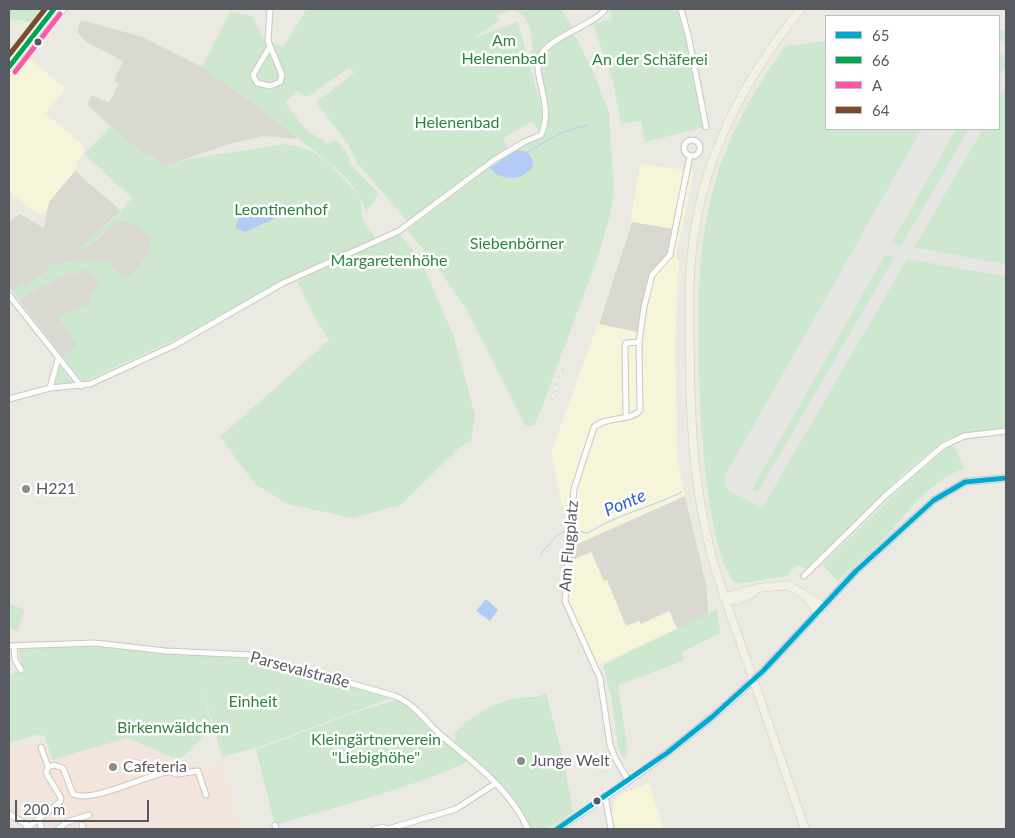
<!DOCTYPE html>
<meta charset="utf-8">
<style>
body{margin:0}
#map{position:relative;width:1015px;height:838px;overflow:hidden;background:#eae9e2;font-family:Lato,sans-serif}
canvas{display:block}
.frame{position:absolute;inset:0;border:10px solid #585a61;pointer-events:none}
.legend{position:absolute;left:825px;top:15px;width:175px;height:115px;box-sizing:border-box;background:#fff;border:1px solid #bcbdc0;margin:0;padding:6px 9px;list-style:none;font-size:15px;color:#585a61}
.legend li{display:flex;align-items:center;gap:10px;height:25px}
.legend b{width:25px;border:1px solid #bcbdc0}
.scale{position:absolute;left:15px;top:800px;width:134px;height:22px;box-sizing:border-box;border:2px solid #585a61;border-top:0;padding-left:6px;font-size:15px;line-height:18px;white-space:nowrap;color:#585a61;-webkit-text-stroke:4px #fff;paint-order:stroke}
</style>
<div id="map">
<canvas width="1015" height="838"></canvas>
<div class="frame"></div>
<ul class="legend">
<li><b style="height:6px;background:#00a9ce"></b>65</li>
<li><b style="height:6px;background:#00a651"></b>66</li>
<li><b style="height:6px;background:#fc58aa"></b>A</li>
<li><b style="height:6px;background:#7a4b2a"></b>64</li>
</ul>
<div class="scale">200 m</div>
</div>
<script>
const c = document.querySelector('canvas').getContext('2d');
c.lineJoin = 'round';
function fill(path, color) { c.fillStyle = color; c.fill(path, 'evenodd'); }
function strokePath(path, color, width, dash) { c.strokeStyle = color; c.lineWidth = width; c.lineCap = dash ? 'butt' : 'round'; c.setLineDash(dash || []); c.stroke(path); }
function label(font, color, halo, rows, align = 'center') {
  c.font = font + ' Lato,sans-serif'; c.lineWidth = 5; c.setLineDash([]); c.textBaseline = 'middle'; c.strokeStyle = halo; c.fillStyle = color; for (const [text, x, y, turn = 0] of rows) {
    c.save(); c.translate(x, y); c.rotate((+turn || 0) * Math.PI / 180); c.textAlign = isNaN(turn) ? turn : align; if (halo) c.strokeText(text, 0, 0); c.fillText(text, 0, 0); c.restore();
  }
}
fill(new Path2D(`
 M 25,55 L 66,89 L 45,113 L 83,145 L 84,154 L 77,162 L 75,171 L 49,202 L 46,212 L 39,215 L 9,191 L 9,74 Z
 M 640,164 L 694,171 L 676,257 L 679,261 L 675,346 L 678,465 L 707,588 L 708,614 L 597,666 L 566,600 L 576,510 L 562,507 L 551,453 L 627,242 Z
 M 649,784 L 664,829 L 615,829 L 611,815 L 615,800 L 622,793 Z`), '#f6f5d9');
fill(new Path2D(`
 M 81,20 L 142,37 L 202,67 L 277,120 L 298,139 L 264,136 L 229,144 L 163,167 L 151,154 L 147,158 L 87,105 L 92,95 L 109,103 L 119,83 L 114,81 L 123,61 L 86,42 L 77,32 Z
 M 75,171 L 121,211 L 80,248 L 81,250 L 101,237 L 108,228 L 121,220 L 135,224 L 146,232 L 152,241 L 151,250 L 136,272 L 126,279 L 118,275 L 108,261 L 76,261 L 48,266 L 50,269 L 25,287 L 23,283 L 12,291 L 9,287 L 9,219 L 11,221 L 20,214 L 44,228 L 49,202 Z
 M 632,222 L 673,229 L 669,251 L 665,260 L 650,273 L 637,332 L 599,324 Z
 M 83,268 L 102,282 L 89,297 L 91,303 L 77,345 L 63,357 L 18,299 L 70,272 L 76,274 Z
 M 685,496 L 707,588 L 708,614 L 678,630 L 669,611 L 641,624 L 639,621 L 626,626 L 607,580 L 604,581 L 591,552 L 570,561 L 571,547 Z`), '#d9d9d1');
fill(new Path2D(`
 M 127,738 L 197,768 L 222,761 L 238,818 L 243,829 L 9,829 L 9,752 L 41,739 L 47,742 L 52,760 Z`), '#f4e5dc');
fill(new Path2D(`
 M 9,9 L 46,9 L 36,23 L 18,20 L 9,21 Z
 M 304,9 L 561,9 L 573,27 C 557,38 537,46 536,67 L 533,67 L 530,52 L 533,49 C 531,32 531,18 514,10 L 497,14 L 499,21 L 473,38 L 518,22 L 543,114 L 539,131 L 532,121 L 504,138 L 507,148 L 408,222 L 358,164 L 348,144 L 316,102 L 354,73 L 350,67 L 307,97 L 297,91 L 285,102 L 305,129 L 328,144 L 336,140 L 347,153 L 351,165 L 379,194 L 366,212 C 353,174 326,161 297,138 C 267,113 235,90 202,67 L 230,12 L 253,16 L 262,37 L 283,47 L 306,10 Z
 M 609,9 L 680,9 L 689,40 L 705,127 L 645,142 L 641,121 L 621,124 L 613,82 L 593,24 L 612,19 Z
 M 999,30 L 1006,30 L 1006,429 L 962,433 L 944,440 L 904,473 L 806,569 L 797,565 L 787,576 L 736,584 C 699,546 695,329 700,272 C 702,242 707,209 716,179 C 730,132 757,84 786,46 L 826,41 L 826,129 L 999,129 Z
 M 574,34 L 593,71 L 609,113 L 614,190 L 610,216 L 596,262 L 541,410 L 534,425 L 526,427 L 467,310 L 432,260 L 407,230 L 510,151 L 542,136 L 547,124 L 546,96 L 538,62 L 541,54 L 557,41 Z
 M 111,126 L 146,157 L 150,153 L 163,167 L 193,158 L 260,148 L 284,144 L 299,147 L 311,151 L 328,162 L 360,197 L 363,220 L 377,240 L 286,278 L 194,331 L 83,382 L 63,357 L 77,345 L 58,317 L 91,303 L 89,297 L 102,282 L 83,268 L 76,274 L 70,272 L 18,299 L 12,291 L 23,283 L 25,286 L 50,270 L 48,266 L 76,261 L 108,261 L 118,275 L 126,279 C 156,256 163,232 122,220 C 107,229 96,241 81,250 L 79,248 L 117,216 L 132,198 L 84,154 Z
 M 398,232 L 420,259 L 454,337 L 475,415 L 471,441 L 460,447 L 401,505 L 352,518 L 288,504 L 255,484 L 220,437 L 329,340 L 315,318 L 296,279 Z
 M 60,366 L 73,384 L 72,385 L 55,385 Z
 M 950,446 L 955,447 L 964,469 C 938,476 908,510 891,531 C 878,547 853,565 838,581 L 822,565 L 907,482 Z
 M 9,603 L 24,610 L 18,631 L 9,628 Z
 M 717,609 L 720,633 L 682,652 L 683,661 L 618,685 L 628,754 L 623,758 L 618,746 L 611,696 L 603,665 Z
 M 71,645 L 164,653 L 254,656 L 393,697 L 262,746 L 222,757 L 203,690 L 212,729 L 179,760 L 127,738 L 52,760 L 45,736 L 37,735 L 9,743 L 9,675 L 22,670 L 19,650 Z
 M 546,693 L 563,758 L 573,812 L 547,829 L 532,829 C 512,794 486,765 453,742 L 457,737 L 453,734 C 471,716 492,703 517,698 C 528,696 537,699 546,693 Z
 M 398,699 L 408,705 L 471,760 C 412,788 339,806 275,825 L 256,750 L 359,711 Z`), '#cee8d0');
fill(new Path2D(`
 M 517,150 L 528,152 L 532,159 L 533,167 C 521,181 502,182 490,168 Z
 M 252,211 L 273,214 L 274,219 L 245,232 L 235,228 L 239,217 Z
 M 486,599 L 498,610 L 490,621 L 476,611 Z`), '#b3ccf6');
strokePath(new Path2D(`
 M 528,152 L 560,133 L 588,125
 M 577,531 L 588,533 C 615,515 652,507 682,492
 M 540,555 L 556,536 L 568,529`), '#b3ccf6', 1);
strokePath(new Path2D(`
 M 999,46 L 1006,50
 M 999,88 L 1006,75
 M 873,247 L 1006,270
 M 740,480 L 741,490 L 760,500 L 976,129`), '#e6e6e2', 12);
strokePath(new Path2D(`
 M 740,480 L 939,129`), '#e6e6e2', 30);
const minor = new Path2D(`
 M 58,9 L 62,11 L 64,9
 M 681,9 L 689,39 L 706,127
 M 269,48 L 253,75 L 257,83 L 270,86 L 280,82 L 282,75 L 268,41 L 270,9
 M684 148a8 8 0 1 1 16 0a8 8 0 1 1-16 0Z
 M 9,295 L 81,386
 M 50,388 L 58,359
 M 9,399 L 50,388 L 90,384 L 175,345 L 283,283 L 399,231 L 494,160 L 524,142 L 541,135 C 555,106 531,74 540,56 C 549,37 598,23 605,9
 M 626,416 L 625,346 L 626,343 L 639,342
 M 804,576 L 885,496 L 943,446 L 964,436 L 1006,431
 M 9,646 L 95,643 L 166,651 L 251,655 L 395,696 C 415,704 426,722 442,736 C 474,763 510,789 528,829
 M 14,646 L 15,660 L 21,670
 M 41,747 L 48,767 L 46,773 L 61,798 L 60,802 L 39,819 L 42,829
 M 134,762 L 177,774 L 198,771 L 206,795
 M 48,767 L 54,765 L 63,768 L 73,794 C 89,804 148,775 167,772
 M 628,780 L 615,758 L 610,745 L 600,678 L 565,601 L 574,489 L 594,427 C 606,416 633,421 640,410 L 639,342 L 644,307 L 652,275 L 670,255 L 690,156
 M 605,796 L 611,829
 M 9,814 L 29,826
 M 82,825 L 83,829
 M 275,825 L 276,829
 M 26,829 L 39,819
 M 58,829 L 67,822 L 89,815
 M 375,829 L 382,827 L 388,829 L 456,809 L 496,783`);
const tertiary = new Path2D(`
 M 763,671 L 856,571 L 934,500 L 965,482 L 1006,478
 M 557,829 C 625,785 694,737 753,680`);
const secondary = new Path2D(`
 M 9,67 L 54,9`);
const primary = new Path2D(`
 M 801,9 C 746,76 704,155 693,242 C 688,281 689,320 690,360 C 690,424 694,487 710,549 C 718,582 730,613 741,644 C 762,706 784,767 805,829
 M 724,597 L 759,588 L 788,585 L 823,606
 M 724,597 C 734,605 744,597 754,592
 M 808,599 L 818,612`);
strokePath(minor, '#c8c8c7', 7);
strokePath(tertiary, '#c8c8c7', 8);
strokePath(secondary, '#c8c8c8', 9);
strokePath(primary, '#d4d1ad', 9);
strokePath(minor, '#fcfcfb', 5);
strokePath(tertiary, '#fcfcfb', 6);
strokePath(secondary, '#fcfcfb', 8);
strokePath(primary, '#f1f2e5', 8);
const rail = new Path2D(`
 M 552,398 L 564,364`);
strokePath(rail, '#e2e3e2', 3);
strokePath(rail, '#fff', 1, [4]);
const tertiaryBridge = new Path2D(`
 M 753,680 L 763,671`);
strokePath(tertiaryBridge, '#c8c8c7', 8, []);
strokePath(tertiaryBridge, '#fcfcfb', 6);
strokePath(new Path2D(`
 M 557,829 L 667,753 L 712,717 L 763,671 L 856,571 L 934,500 L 965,482 L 1006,478`), '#00a9ce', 5);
strokePath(new Path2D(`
 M 9,67 L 54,9`), '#00a651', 5);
strokePath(new Path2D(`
 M 15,72 L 60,14`), '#fc58aa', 5);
strokePath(new Path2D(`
 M 9,55 L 45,9`), '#7a4b2a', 5);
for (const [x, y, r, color] of [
 [38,42,4.5,"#585a61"],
 [26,489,5,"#8b8c8e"],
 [521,761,5,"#8b8c8e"],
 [113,767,5,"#8b8c8e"],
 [597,801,4.5,"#585a61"]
]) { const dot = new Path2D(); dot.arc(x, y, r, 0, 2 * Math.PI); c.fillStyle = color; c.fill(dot); strokePath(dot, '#fff', 2); }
label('16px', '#2d8442', '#fff', [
 ["Am",504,41],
 ["Helenenbad",504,59],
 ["An der Schäferei",650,60],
 ["Helenenbad",457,123],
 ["Leontinenhof",281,210],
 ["Siebenbörner",517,244],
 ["Margaretenhöhe",389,261],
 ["Einheit",253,702],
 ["Birkenwäldchen",173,728],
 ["Kleingärtnerverein",376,740],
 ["\"Liebighöhe\"",376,758]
]);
label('16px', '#585a61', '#fff', [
 ["H221",36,489],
 ["Junge Welt",531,761],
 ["Cafeteria",123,767]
], 'left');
label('16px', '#585a61', '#fff', [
 ["Am Flugplatz",569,546,-85],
 ["Parsevalstraße",300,670,15]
]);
label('italic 18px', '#3660cc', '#fff', [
 ["Ponte",625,503,-23]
]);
</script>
